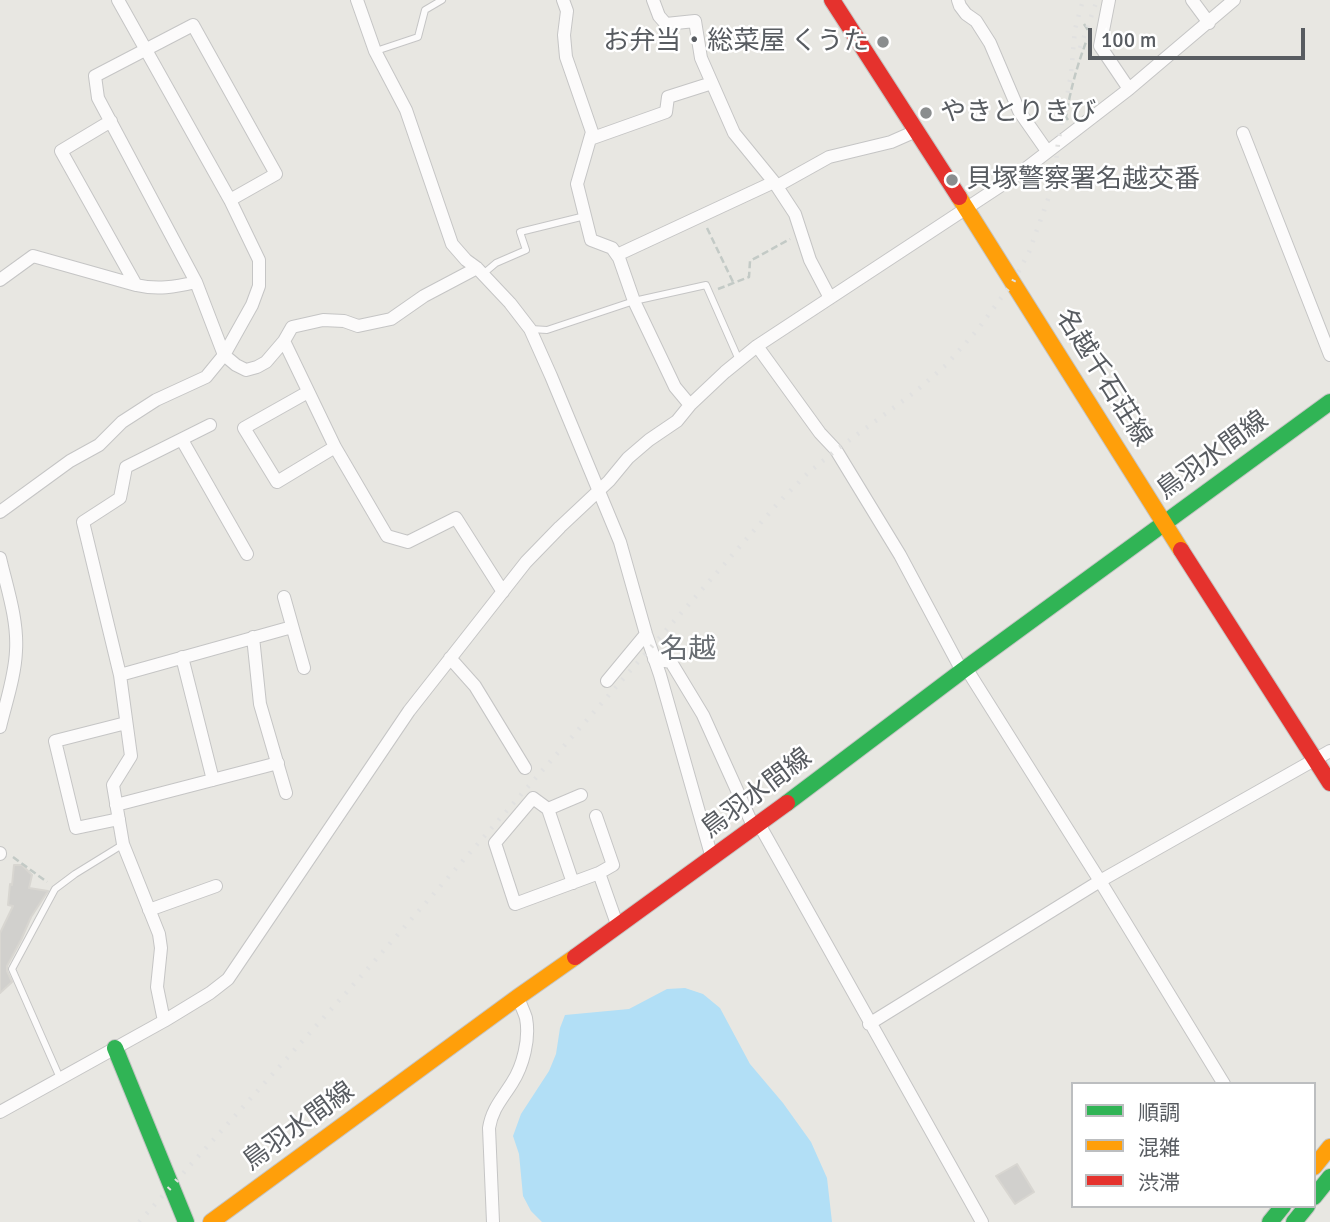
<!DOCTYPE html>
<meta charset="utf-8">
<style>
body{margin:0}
#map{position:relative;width:1330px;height:1222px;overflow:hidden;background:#e8e7e2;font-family:Signika,"Noto Sans JP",sans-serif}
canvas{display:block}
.legend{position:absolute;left:1071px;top:1082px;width:245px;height:126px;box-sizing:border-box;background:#fff;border:2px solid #bcbec0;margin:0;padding:9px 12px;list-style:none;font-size:21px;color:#585c61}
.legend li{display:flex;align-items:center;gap:14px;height:35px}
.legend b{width:35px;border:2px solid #bcbec0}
.scale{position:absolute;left:1088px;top:28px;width:217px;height:32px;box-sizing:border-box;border:4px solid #585c61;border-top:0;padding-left:9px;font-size:21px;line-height:24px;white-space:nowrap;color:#585c61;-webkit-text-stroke:5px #fff;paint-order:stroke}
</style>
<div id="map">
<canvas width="1330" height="1222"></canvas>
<ul class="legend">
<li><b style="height:9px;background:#30b455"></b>順調</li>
<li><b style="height:9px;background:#ff9f0a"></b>混雑</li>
<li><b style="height:9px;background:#e5322d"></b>渋滞</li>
</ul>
<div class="scale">100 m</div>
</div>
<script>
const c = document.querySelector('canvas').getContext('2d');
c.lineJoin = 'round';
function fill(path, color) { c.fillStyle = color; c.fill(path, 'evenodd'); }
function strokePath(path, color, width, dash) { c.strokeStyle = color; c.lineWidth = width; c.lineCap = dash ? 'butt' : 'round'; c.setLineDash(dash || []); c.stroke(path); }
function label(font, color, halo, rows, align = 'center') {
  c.font = font + ' Signika,"Noto Sans JP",sans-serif'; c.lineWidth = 5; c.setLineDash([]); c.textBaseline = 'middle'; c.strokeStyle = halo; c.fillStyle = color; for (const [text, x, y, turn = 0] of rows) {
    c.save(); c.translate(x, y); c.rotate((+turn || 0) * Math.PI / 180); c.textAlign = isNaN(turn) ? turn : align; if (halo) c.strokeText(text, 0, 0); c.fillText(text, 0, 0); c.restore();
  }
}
fill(new Path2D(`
 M 685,988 L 703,994 L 720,1008 L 750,1064 L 783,1103 L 811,1142 L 827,1178 L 832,1222 L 542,1222 L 531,1211 L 523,1196 L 519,1154 L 513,1136 L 521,1114 L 549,1071 L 556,1054 L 560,1028 L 565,1015 L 629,1009 L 667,989 Z`), '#b2dff6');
const building = new Path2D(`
 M 14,865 L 22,865 L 32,875 L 29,888 L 48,891 L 31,917 L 21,940 L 7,966 L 7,971 L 12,982 L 0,993 L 0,933 L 13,906 L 8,905 L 10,884 L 12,885 Z
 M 1017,1164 L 1034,1192 L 1015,1204 L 996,1176 Z`);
fill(building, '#d1d0cd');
strokePath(building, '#d8d6d1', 2);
const lane = new Path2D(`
 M 376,51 L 418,37 L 425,10 L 442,0
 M 483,274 L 496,263 L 526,250 L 520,232 L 585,216
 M 531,329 L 547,330 L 634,301 L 706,285 L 739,360
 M 60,1078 L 12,969 L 55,889 L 75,874 L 122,845`);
const street = new Path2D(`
 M 357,0 L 375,51 L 406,110 L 452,244 L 466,260 L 477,268 L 510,303 L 530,329 L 551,376 L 620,542 L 646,634 L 660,675 L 712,858
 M 563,0 L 567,11 L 564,35 L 566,57 L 592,132 L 577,184 L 591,240 L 612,248 L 619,258 L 634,301 L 675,387 L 690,405
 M 653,0 L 659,16 L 666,24 L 695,21 L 701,58 L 734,133 L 774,182 L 795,214 L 810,260 L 830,298
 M 958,0 L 960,6 L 966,14 L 976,21 L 990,43 L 1019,111 L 1047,151
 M 1109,0 L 1100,46 L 1129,89
 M 1192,0 L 1209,23
 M 111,121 L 61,151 L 136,285 C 157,290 175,287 196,282
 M 1243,133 L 1330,355
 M 590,139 L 666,112 L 668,97 L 712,83
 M 777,186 L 829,157 L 891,142 L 916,131
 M 230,200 L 276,174 L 193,25 L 95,76 L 98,98 L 196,282 L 224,355 L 236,365 L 246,370 L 257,367 L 266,362 L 284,341 L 292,327 L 323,320 L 344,321 L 358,326 L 391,319 L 424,296 L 477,268
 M 617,255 L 774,182
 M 0,280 L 33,256 L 136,285
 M 284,341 L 335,447 L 387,536 L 408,542 L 456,518 L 503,592
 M 757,346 L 820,433 L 836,450 L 900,555 L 962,671
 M 308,392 L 244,428 L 277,482 L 335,447
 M 182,440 L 247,554
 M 0,512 L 70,461 L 99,445 L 122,422 L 156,400 L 206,377 L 224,355 L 252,305 L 259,286 L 259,260 L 230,200 L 118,0
 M 0,558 C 7,588 18,620 16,651 C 15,676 6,702 0,727
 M 284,597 L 304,668
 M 253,637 L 260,704 L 286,793
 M 182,657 L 213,780
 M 450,658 L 475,686 L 525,768
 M 654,659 L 671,662 L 703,715 L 754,828
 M 966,668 L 1100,881 L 1224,1084
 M 120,675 L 292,627
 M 607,681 L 646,634
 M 116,805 L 278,763
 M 548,809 L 581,795
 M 119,819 L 76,828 L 55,741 L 126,723
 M 759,824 C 833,957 908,1089 982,1222
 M 0,853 L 0,854
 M 599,873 L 618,927
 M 573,883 L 548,809 L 533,798 L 495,843 L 515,904 L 599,873 L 613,865 L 596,816
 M 149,910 L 216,886
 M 164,1021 L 157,987 L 161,948 L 159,934 L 123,844 L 113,785 L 131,756 L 120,675 L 83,522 L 120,498 L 126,467 L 210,425
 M 869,1024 L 1100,881 L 1330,751
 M 0,1112 L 164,1021 L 210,993 L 228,979 L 409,711 L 526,562 L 560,527 L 609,481 L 628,458 L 649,440 L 677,421 L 690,405 L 725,372 L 757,346 L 1020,173 L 1129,89 L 1234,0
 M 493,1222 L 489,1128 C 492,1109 502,1099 512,1083 C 523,1066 530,1039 526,1018 C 524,1011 520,1004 518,997`);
const fast = new Path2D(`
 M 787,803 L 962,671 L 1330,402
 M 115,1048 L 186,1222
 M 1314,1197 L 1330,1177
 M 1270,1222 L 1283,1206
 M 1294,1222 L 1307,1206`);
const slow = new Path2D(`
 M 959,197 L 1181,550
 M 1314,1167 L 1330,1147
 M 211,1222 L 518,997 L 575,957`);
const jam = new Path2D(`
 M 832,0 L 959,197
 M 1181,550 L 1330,783
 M 575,957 L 787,803`);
strokePath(lane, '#c5c5c5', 8);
strokePath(street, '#c5c5c5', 14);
strokePath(fast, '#c5c5c4', 18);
strokePath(slow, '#c5c5c4', 18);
strokePath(jam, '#c5c5c4', 18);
strokePath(new Path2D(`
 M 1084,24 L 1090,33
 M 1068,120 L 1066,117 C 1070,91 1077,66 1086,42
 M 707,228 L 733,282
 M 718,289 L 749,277 L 750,261 L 790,239
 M 13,857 L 47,882`), '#c3cac6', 2.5, [7, 3.5]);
strokePath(lane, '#fcfbfb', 6);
strokePath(street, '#fcfbfb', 12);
strokePath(fast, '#30b455', 16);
strokePath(slow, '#ff9f0a', 16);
strokePath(jam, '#e5322d', 16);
strokePath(new Path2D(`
 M 1080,48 L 1097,0
 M 139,1222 L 363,974 L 780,501 L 808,473 L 836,450 L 915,392 L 947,364 L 978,329 L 1013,282 L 1029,252 L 1051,191 L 1055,171 L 1058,143 L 1071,75 L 1075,29 L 1083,0`), '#e1e1e0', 4.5, [2, 9]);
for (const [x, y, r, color] of [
 [883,42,7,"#8a8d8e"],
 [926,113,7,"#8a8d8e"],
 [952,180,7,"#8a8d8e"]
]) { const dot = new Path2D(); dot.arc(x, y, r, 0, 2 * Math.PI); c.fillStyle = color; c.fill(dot); strokePath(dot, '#fff', 2.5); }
label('26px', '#585c61', '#fff', [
 ["お弁当・総菜屋 くうた",869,42,"right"],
 ["やきとりきび",940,113],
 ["貝塚警察署名越交番",966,180]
], 'left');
label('26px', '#585c61', '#fff', [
 ["名越千石荘線",1103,378,58],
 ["鳥羽水間線",1213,456,-36],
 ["鳥羽水間線",757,794,-37],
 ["鳥羽水間線",299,1127,-36]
]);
label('28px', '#696e73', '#fff', [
 ["名越",688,651]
]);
</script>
